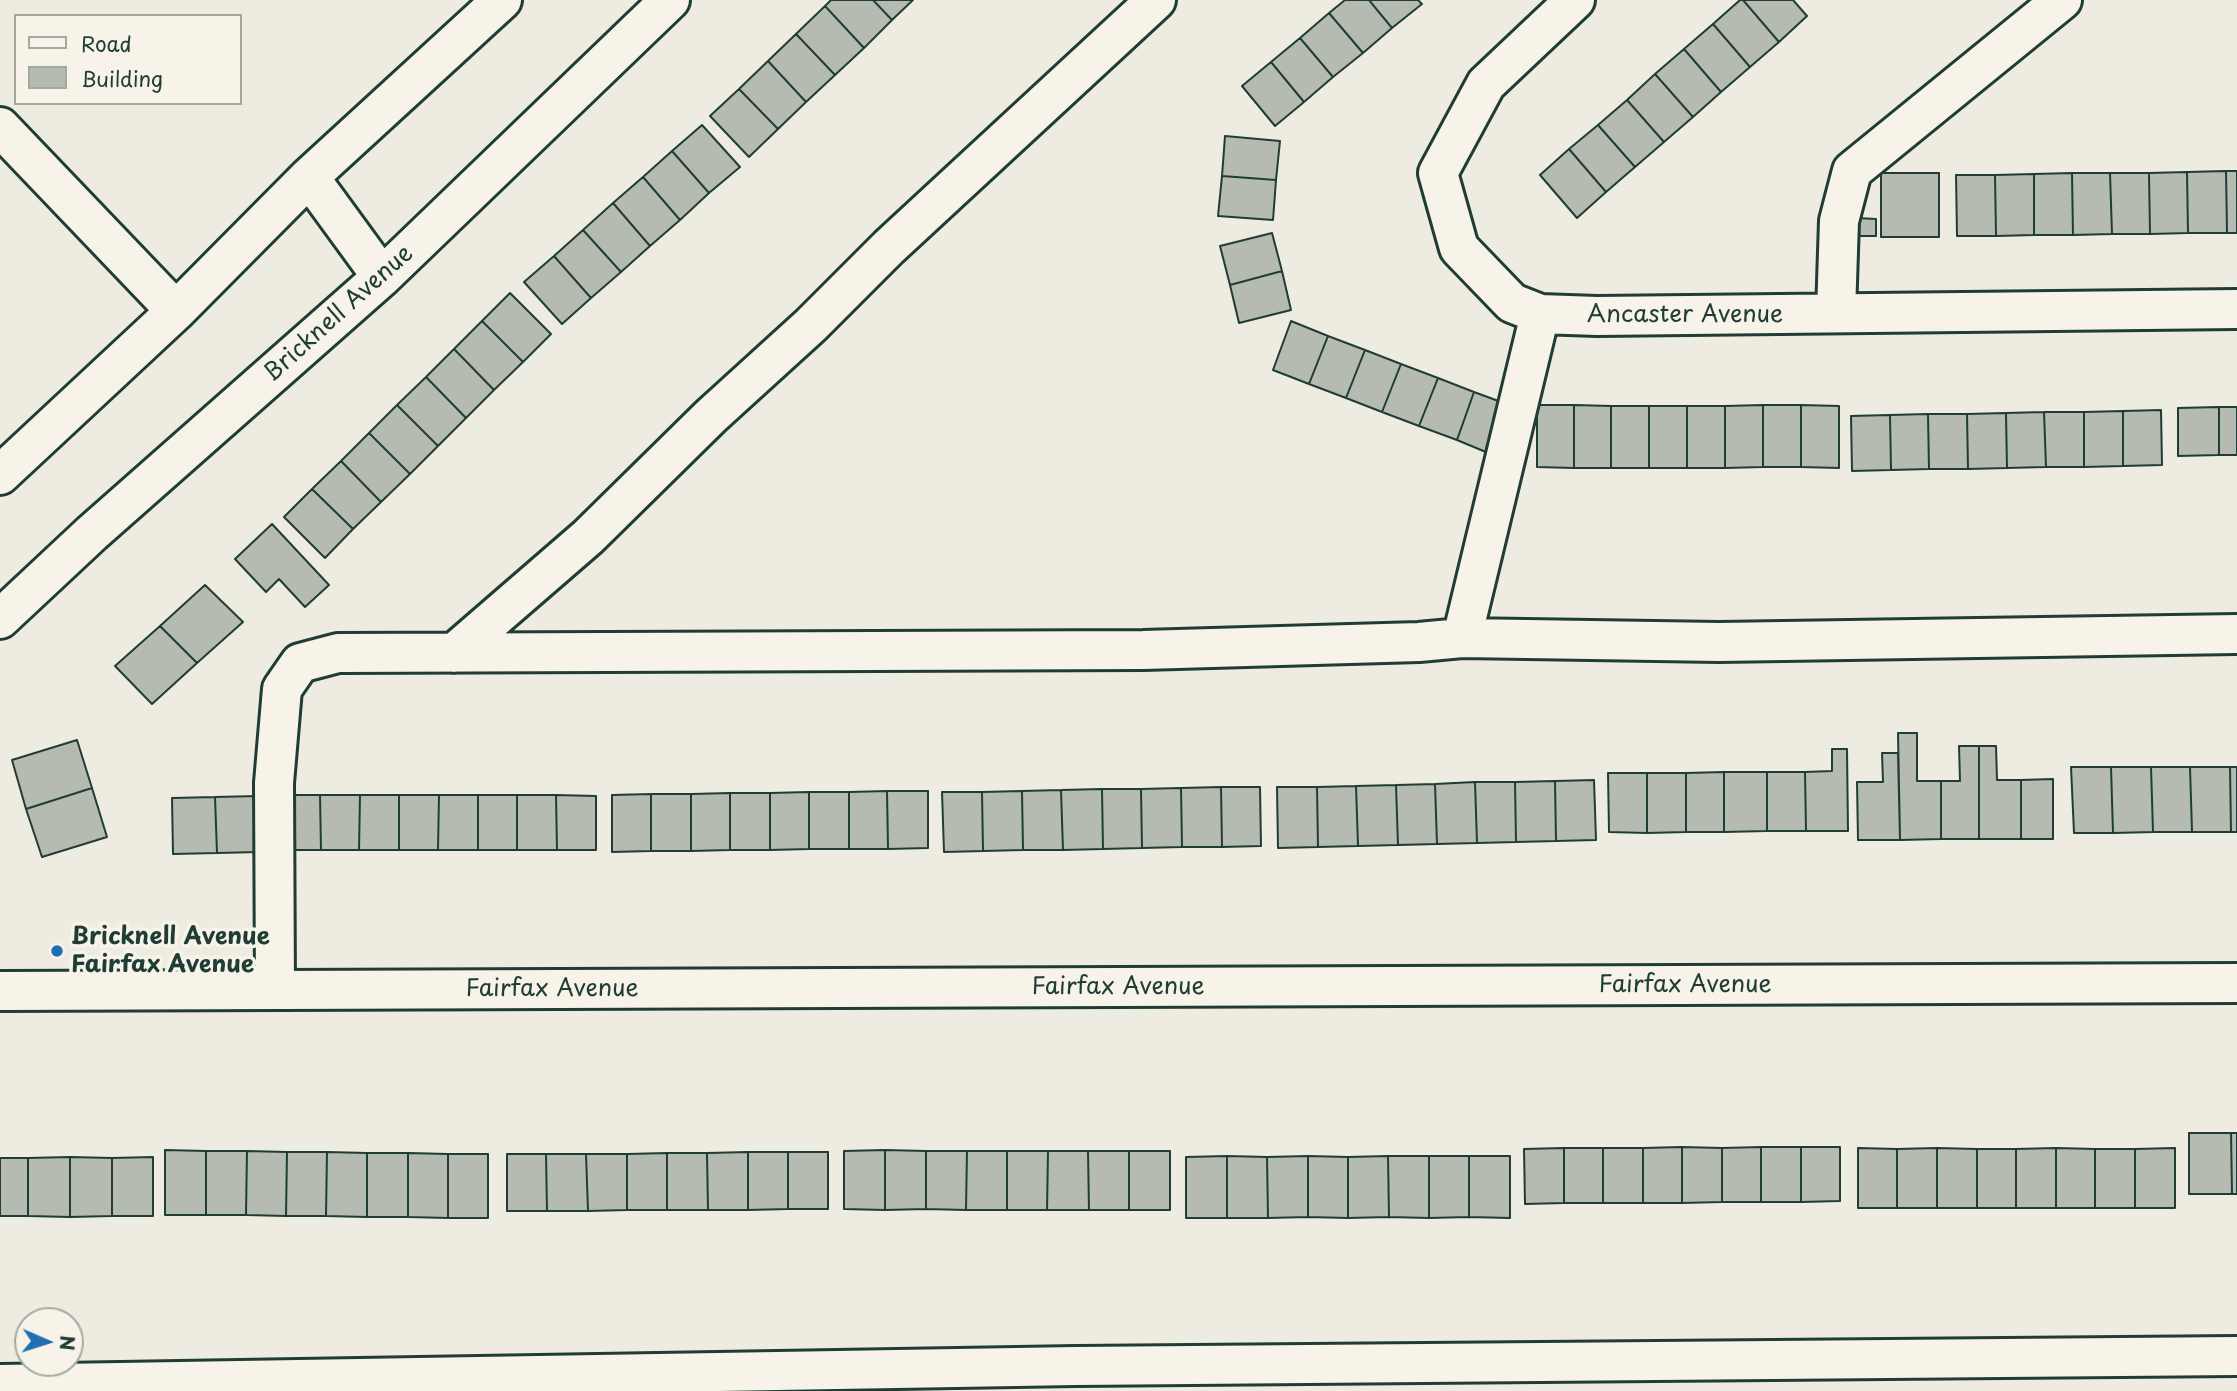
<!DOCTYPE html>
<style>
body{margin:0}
#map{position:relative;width:2237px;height:1391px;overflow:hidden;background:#eeece1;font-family:"Playpen Sans",sans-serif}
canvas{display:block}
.legend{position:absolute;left:14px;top:14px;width:228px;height:91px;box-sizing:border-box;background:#f7f3e8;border:2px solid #a1aaa0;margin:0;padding:9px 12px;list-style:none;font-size:21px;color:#1f3d34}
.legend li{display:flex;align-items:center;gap:14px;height:35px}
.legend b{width:35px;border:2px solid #a1aaa0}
.north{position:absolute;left:14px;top:1307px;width:70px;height:70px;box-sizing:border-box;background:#f7f3e8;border:2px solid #a1aaa0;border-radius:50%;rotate:93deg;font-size:19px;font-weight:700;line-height:28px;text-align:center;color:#1f3d34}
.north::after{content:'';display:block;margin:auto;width:24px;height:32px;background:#1f6fb2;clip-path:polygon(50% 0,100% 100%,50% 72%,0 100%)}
</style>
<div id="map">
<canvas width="2237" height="1391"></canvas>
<ul class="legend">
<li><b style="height:9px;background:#f7f3e8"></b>Road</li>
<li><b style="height:19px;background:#b5bbb0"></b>Building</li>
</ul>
<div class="north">N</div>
</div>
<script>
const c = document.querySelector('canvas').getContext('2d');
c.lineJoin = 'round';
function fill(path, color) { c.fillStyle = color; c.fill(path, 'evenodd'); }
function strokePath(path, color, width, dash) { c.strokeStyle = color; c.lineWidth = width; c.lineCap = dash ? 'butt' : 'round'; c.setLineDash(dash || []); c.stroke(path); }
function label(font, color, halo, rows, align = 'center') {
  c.font = font + ' "Playpen Sans",sans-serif'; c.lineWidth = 7; c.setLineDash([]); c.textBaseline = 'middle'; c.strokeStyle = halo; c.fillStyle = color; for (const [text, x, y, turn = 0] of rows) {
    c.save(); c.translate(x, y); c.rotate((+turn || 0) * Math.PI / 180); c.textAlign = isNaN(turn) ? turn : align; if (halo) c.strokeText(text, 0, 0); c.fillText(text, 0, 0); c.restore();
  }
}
const building = new Path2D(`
 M 831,0 L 873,0 L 892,20 L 864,48 L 825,6 Z
 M 873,0 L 913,0 L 892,20 Z
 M 1345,0 L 1369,0 L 1392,28 L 1363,53 L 1329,13 Z
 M 1369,0 L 1418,0 L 1422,4 L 1392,28 Z
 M 1740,0 L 1743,0 L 1779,42 L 1750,67 L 1713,24 Z
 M 1743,0 L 1793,0 L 1807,16 L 1779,42 Z
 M 825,6 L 864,48 L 835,75 L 796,34 Z
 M 1329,13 L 1363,53 L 1333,77 L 1300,38 Z
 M 1713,24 L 1750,67 L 1721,92 L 1684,49 Z
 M 796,34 L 835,75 L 806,102 L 768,61 Z
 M 1300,38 L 1333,77 L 1304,102 L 1271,62 Z
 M 1684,49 L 1721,92 L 1693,117 L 1655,74 Z
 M 768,61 L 806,102 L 778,129 L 739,89 Z
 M 1271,62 L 1304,102 L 1275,126 L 1242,86 Z
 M 1655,74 L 1693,117 L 1664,142 L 1627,100 Z
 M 739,89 L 778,129 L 749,157 L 710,116 Z
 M 1627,100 L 1664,142 L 1635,167 L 1598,125 Z
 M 702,125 L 740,167 L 709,193 L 672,151 Z
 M 1598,125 L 1635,167 L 1606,192 L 1569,149 Z
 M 1225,136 L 1280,141 L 1276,180 L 1222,176 Z
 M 1569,149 L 1606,192 L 1577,218 L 1540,175 Z
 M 672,151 L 709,193 L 680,220 L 643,177 Z
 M 2226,171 L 2237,171 L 2237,233 L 2227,233 Z
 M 2226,171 L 2227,233 L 2188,233 L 2187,172 Z
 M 2187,172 L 2188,233 L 2150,234 L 2149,173 Z
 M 1881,173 L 1939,173 L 1939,237 L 1881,237 Z
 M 2072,173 L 2110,173 L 2112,234 L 2073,235 Z
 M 2072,173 L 2073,235 L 2034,235 L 2034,174 Z
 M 2110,173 L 2149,173 L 2150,234 L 2112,234 Z
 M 2034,174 L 2034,235 L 1996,236 L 1995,175 Z
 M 1956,175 L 1995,175 L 1996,236 L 1957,236 Z
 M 1222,176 L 1276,180 L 1273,220 L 1218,216 Z
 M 643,177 L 680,220 L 650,246 L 613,203 Z
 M 613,203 L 650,246 L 621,272 L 583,230 Z
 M 1857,218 L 1876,219 L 1876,236 L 1858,236 Z
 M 583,230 L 621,272 L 591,298 L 554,256 Z
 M 1272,233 L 1282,271 L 1230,285 L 1220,246 Z
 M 554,256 L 591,298 L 562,324 L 524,282 Z
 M 1282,271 L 1291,310 L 1239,323 L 1230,285 Z
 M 510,293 L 551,334 L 523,362 L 482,321 Z
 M 482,321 L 523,362 L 494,390 L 454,349 Z
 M 1291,321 L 1328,336 L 1309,384 L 1273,370 Z
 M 1328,336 L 1365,350 L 1346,398 L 1309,384 Z
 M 454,349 L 494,390 L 466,418 L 426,377 Z
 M 1365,350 L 1401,364 L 1382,412 L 1346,398 Z
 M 1401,364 L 1438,378 L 1419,426 L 1382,412 Z
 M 426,377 L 466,418 L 438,446 L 397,405 Z
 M 1438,378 L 1474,392 L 1457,440 L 1419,426 Z
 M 1474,392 L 1512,406 L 1493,455 L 1457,440 Z
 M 397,405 L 438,446 L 410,474 L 369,433 Z
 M 1537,405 L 1574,405 L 1574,468 L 1537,467 Z
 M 1574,405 L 1611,406 L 1611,468 L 1574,468 Z
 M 1763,405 L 1801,405 L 1801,467 L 1763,467 Z
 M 1763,405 L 1763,467 L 1725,468 L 1725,406 Z
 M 1801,405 L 1839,406 L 1839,468 L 1801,467 Z
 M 1611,406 L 1649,406 L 1649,468 L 1611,468 Z
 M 1649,406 L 1687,406 L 1687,468 L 1649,468 Z
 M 1687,406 L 1725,406 L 1725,468 L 1687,468 Z
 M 2219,407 L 2237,407 L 2237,455 L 2219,455 Z
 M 2219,407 L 2219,455 L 2178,456 L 2178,408 Z
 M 2161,410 L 2162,465 L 2123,466 L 2123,411 Z
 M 2123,411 L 2123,466 L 2084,467 L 2084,412 Z
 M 2044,412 L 2046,467 L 2007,468 L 2006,413 Z
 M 2044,412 L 2084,412 L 2084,467 L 2046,467 Z
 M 2006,413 L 2007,468 L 1968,469 L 1967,414 Z
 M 1928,414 L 1967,414 L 1968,469 L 1929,469 Z
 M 1928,414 L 1929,469 L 1891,470 L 1890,415 Z
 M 1890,415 L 1891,470 L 1852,471 L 1851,416 Z
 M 369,433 L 410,474 L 381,502 L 341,461 Z
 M 341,461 L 381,502 L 353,529 L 312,489 Z
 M 312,489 L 353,529 L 325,558 L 284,517 Z
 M 272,524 L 329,585 L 305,607 L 279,579 L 266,592 L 235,559 Z
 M 205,585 L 243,622 L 197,663 L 160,626 Z
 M 160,626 L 197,663 L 152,704 L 115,666 Z
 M 1898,733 L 1917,733 L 1917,781 L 1941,781 L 1941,839 L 1900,840 Z
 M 77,740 L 92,788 L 26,809 L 12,760 Z
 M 1959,746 L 1979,746 L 1979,839 L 1941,839 L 1941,781 L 1960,781 Z
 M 1979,746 L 1996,746 L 1997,780 L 2021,780 L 2021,839 L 1979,839 Z
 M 1832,749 L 1847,749 L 1848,831 L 1806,831 L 1805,772 L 1832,771 Z
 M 1882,753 L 1898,753 L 1900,840 L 1858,840 L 1857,782 L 1883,782 Z
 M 2071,767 L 2111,767 L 2113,833 L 2074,833 Z
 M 2111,767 L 2151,767 L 2153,832 L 2113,833 Z
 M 2151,767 L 2190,767 L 2192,832 L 2153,832 Z
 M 2190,767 L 2230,767 L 2231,832 L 2192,832 Z
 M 2230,767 L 2237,767 L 2237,832 L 2231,832 Z
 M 1724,772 L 1767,772 L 1767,831 L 1724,832 Z
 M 1724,772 L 1724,832 L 1686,832 L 1686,773 Z
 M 1767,772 L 1805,772 L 1806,831 L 1767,831 Z
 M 1608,773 L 1647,773 L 1647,833 L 1609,832 Z
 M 1647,773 L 1686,773 L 1686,832 L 1647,833 Z
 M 2053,779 L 2053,839 L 2021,839 L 2021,780 Z
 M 1594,780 L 1596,840 L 1556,841 L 1555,781 Z
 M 1555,781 L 1556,841 L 1516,842 L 1515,782 Z
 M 1475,782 L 1515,782 L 1516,842 L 1477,843 Z
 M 1475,782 L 1477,843 L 1437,844 L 1435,784 Z
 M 1435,784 L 1437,844 L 1398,845 L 1396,785 Z
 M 1396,785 L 1398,845 L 1358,846 L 1356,786 Z
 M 1356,786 L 1358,846 L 1318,847 L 1317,787 Z
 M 1221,787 L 1260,787 L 1261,846 L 1222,847 Z
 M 1221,787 L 1222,847 L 1182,847 L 1181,788 Z
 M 1277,787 L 1317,787 L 1318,847 L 1278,848 Z
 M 92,788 L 107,837 L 42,857 L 26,809 Z
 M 1181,788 L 1182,847 L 1142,848 L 1141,789 Z
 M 1102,789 L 1141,789 L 1142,848 L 1103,849 Z
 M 1102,789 L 1103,849 L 1063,850 L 1061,790 Z
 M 1061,790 L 1063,850 L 1023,850 L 1022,791 Z
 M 887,791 L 928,791 L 928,848 L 888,849 Z
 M 887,791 L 888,849 L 849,849 L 849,792 Z
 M 1022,791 L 1023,850 L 983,851 L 982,792 Z
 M 809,792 L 849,792 L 849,849 L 809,849 Z
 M 809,792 L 809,849 L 770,850 L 770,793 Z
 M 942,792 L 982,792 L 983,851 L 944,852 Z
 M 730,793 L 770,793 L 770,850 L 730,850 Z
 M 730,793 L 730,850 L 691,851 L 691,794 Z
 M 651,794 L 691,794 L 691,851 L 651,851 Z
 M 651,794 L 651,851 L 612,852 L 612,795 Z
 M 281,795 L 320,795 L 321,850 L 281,850 Z
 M 320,795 L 360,795 L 359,850 L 321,850 Z
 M 360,795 L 399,795 L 399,850 L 359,850 Z
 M 399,795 L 439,795 L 438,850 L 399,850 Z
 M 439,795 L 478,795 L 478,850 L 438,850 Z
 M 478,795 L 517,795 L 517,850 L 478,850 Z
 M 517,795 L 556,795 L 557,850 L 517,850 Z
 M 556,795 L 596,796 L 596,850 L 557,850 Z
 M 258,796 L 259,852 L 217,853 L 215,797 Z
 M 215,797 L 217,853 L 173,854 L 172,798 Z
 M 2189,1133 L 2231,1133 L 2232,1194 L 2189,1194 Z
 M 2231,1133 L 2237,1133 L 2237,1194 L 2232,1194 Z
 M 1682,1147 L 1722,1148 L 1722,1202 L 1682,1203 Z
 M 1682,1147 L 1682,1203 L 1643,1203 L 1643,1148 Z
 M 1761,1147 L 1761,1202 L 1722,1202 L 1722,1148 Z
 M 1761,1147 L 1801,1147 L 1801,1202 L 1761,1202 Z
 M 1801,1147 L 1840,1147 L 1840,1201 L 1801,1202 Z
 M 1564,1148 L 1603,1148 L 1603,1203 L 1564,1203 Z
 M 1564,1148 L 1564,1203 L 1525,1204 L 1524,1149 Z
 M 1603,1148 L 1643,1148 L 1643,1203 L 1603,1203 Z
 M 1858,1148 L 1897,1149 L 1897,1208 L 1858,1208 Z
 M 1937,1148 L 1977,1149 L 1977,1208 L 1937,1208 Z
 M 1937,1148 L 1937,1208 L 1897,1208 L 1897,1149 Z
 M 2056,1148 L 2056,1208 L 2016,1208 L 2016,1149 Z
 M 2056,1148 L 2095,1149 L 2095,1208 L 2056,1208 Z
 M 2175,1148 L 2175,1208 L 2135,1208 L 2135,1149 Z
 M 1977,1149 L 2016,1149 L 2016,1208 L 1977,1208 Z
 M 2095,1149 L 2135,1149 L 2135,1208 L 2095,1208 Z
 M 165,1150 L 206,1151 L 206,1215 L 165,1215 Z
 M 885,1150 L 926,1151 L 926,1209 L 885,1210 Z
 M 885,1150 L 885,1210 L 844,1209 L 844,1151 Z
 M 206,1151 L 247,1151 L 246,1215 L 206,1215 Z
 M 247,1151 L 287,1152 L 286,1216 L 246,1215 Z
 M 926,1151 L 967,1151 L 966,1210 L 926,1209 Z
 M 967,1151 L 1007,1151 L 1007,1210 L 966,1210 Z
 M 1007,1151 L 1048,1151 L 1047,1210 L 1007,1210 Z
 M 1048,1151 L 1088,1151 L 1089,1210 L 1047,1210 Z
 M 1088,1151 L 1129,1151 L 1129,1210 L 1089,1210 Z
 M 1129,1151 L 1170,1151 L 1170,1210 L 1129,1210 Z
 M 287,1152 L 327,1152 L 326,1216 L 286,1216 Z
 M 327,1152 L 367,1153 L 367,1217 L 326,1216 Z
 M 748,1152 L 748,1210 L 708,1210 L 707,1153 Z
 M 748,1152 L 788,1152 L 788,1209 L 748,1210 Z
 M 788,1152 L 828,1152 L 828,1209 L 788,1209 Z
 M 367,1153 L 408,1153 L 408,1217 L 367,1217 Z
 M 408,1153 L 448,1154 L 448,1218 L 408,1217 Z
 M 667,1153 L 667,1210 L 627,1210 L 627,1154 Z
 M 667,1153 L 707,1153 L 708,1210 L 667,1210 Z
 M 448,1154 L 488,1154 L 488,1218 L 448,1218 Z
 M 507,1154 L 546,1154 L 547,1211 L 507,1211 Z
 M 546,1154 L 586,1154 L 588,1211 L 547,1211 Z
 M 586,1154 L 627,1154 L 627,1210 L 588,1211 Z
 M 1227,1156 L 1267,1157 L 1268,1218 L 1227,1218 Z
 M 1227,1156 L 1227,1218 L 1186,1218 L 1186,1157 Z
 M 1308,1156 L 1348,1157 L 1348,1218 L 1308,1217 Z
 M 1308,1156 L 1308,1217 L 1268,1218 L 1267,1157 Z
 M 1388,1156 L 1389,1217 L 1348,1218 L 1348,1157 Z
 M 1388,1156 L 1429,1156 L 1429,1218 L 1389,1217 Z
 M 1429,1156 L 1469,1156 L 1469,1217 L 1429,1218 Z
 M 1469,1156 L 1510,1156 L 1510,1218 L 1469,1217 Z
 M 70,1157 L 70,1217 L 28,1216 L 28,1158 Z
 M 70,1157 L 112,1158 L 112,1216 L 70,1217 Z
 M 153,1157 L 153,1216 L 112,1216 L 112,1158 Z
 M 0,1158 L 28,1158 L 28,1216 L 0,1216 Z`);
fill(building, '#b5bbb0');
strokePath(building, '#1f3d34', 2);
const minor = new Path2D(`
 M 1575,0 L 1486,84 L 1438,173 L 1459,248 L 1512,303 L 1540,314 L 1597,316 L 2237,309
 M 0,127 L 176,311
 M 309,177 L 382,277
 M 1836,313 L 1839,221 L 1852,171 L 2062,0
 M 0,475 L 176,311 L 309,177 L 502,0
 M 0,619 L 92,533 L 382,277 L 670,0
 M 1462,638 L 1540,314
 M 454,653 L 588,537 L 711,416 L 811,325 L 889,247 L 1156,0
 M 275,990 L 274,783 L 282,689 L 300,663 L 338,653 L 1143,650 L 1419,642 L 1462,638 L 1719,642 L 2237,634
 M 0,991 L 2237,983
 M 0,1384 L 1076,1366 L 2237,1356`);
strokePath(minor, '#1f3d34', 44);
strokePath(minor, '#f7f3e8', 38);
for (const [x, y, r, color] of [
 [57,951,7,"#1f6fb2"]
]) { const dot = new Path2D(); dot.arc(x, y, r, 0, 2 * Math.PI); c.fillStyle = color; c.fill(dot); strokePath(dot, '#f7f3e8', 2.5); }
label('24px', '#1f3d34', '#f7f3e8', [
 ["Bricknell Avenue",339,314,-42],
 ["Ancaster Avenue",1685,315],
 ["Fairfax Avenue",1685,985],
 ["Fairfax Avenue",1118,987],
 ["Fairfax Avenue",552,989]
]);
label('bold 24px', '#1f3d34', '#f7f3e8', [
 ["Bricknell Avenue",71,937],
 ["Fairfax Avenue",71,965]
], 'left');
</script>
